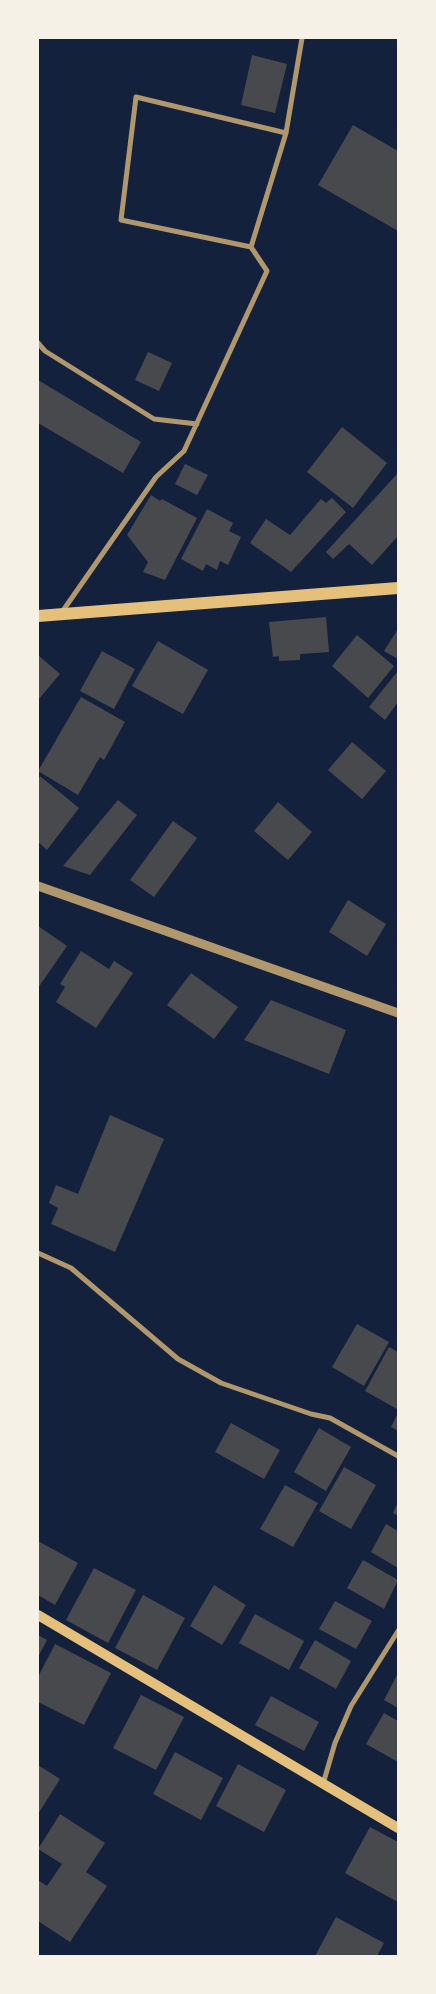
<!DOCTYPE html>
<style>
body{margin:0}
#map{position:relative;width:436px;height:1994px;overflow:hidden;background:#14213d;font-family:"Noto Serif",serif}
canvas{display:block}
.frame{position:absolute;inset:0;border:39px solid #f6f1e7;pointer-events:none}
</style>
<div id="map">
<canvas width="436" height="1994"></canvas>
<div class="frame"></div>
</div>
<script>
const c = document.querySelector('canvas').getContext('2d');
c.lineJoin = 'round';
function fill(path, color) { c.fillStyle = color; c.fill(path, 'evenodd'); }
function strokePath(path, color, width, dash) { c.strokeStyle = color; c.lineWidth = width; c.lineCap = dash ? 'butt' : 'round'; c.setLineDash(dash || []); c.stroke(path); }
fill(new Path2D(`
 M 252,55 L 287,64 L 275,113 L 241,105 Z
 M 353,125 L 398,151 L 398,231 L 318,185 Z
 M 148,352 L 172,363 L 159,391 L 135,380 Z
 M 38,380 L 141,442 L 123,473 L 38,423 Z
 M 342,427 L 387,463 L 353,508 L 307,472 Z
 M 185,464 L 208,475 L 197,495 L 175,484 Z
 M 397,474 L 398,475 L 398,536 L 372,565 L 349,544 L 333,559 L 326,552 Z
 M 151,495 L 160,501 L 162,499 L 197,518 L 165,580 L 143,572 L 148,562 L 127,535 Z
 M 332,498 L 346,512 L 291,572 L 250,543 L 266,519 L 290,535 L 321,499 L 326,503 Z
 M 207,509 L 233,523 L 229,531 L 241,537 L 228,565 L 220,561 L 217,570 L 206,564 L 203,571 L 181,559 Z
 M 326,617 L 329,652 L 300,654 L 300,660 L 279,661 L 279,656 L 273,657 L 269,622 Z
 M 398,629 L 398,659 L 384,651 Z
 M 357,635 L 394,666 L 368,698 L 332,666 Z
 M 158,641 L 208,670 L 183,714 L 132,686 Z
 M 102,651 L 135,669 L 114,709 L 80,691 Z
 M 38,655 L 60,674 L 38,700 Z
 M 397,672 L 398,702 L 385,720 L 369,707 Z
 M 81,697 L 125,722 L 104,760 L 100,757 L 78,795 L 38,771 Z
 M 352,742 L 386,771 L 362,799 L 328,770 Z
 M 40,776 L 79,808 L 47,850 L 38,842 L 38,780 Z
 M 118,800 L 137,815 L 90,875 L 63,866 Z
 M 278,802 L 312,832 L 288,860 L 254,831 Z
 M 173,821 L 197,838 L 154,897 L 130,880 Z
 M 348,900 L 386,924 L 367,956 L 329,932 Z
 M 38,926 L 67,946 L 38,988 Z
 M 81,951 L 109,969 L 114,961 L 133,973 L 96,1028 L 56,1002 L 65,987 L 60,984 Z
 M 191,973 L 238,1007 L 214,1039 L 167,1005 Z
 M 271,1000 L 346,1030 L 329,1074 L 244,1040 Z
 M 110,1115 L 164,1139 L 115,1252 L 51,1224 L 58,1208 L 49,1203 L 56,1185 L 78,1194 Z
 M 357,1324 L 389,1342 L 364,1386 L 332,1367 Z
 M 389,1347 L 398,1352 L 398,1406 L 397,1409 L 365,1391 Z
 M 398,1413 L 398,1431 L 391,1427 Z
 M 231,1423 L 280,1450 L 264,1479 L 215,1452 Z
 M 319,1428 L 351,1447 L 326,1491 L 294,1472 Z
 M 344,1467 L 376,1485 L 351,1529 L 319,1511 Z
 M 285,1485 L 318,1503 L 293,1547 L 260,1529 Z
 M 398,1502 L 398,1516 L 393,1513 Z
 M 386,1524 L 398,1531 L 398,1568 L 371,1552 Z
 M 38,1541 L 78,1563 L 55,1605 L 38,1595 Z
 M 363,1560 L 398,1580 L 384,1609 L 347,1588 Z
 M 94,1568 L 136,1590 L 108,1643 L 66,1620 Z
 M 214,1585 L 246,1605 L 222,1645 L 190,1626 Z
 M 143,1595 L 185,1618 L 157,1670 L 115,1648 Z
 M 335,1601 L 372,1621 L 356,1649 L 319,1629 Z
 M 255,1614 L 304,1641 L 289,1670 L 239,1643 Z
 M 38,1635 L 47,1640 L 38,1657 Z
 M 315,1640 L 351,1661 L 336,1689 L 299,1668 Z
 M 55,1644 L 111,1673 L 84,1725 L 38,1702 L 38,1677 Z
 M 398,1673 L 398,1708 L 384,1700 Z
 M 141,1695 L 184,1717 L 156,1770 L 113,1748 Z
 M 271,1696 L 319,1722 L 304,1751 L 255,1725 Z
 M 384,1713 L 398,1721 L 398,1762 L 366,1744 Z
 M 175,1752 L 223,1778 L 201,1820 L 153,1794 Z
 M 238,1764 L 286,1790 L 264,1832 L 216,1806 Z
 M 38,1765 L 60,1779 L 38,1814 Z
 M 60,1814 L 105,1843 L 86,1872 L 107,1886 L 70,1942 L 38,1921 L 38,1880 L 47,1886 L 62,1864 L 38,1849 Z
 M 370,1827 L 398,1842 L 398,1902 L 345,1873 Z
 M 336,1917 L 384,1943 L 377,1956 L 315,1956 Z`), '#48494c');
strokePath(new Path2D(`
 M 251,247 L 121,220 L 136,97 L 286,133
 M 38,343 L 45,351 L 154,419 L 197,424
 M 62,612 L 156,477 L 184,451 L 267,271 L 251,247 L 286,133 L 302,38
 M 38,1253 L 71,1268 L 178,1359 L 221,1383 L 311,1414 L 330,1418 L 398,1456
 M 323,1784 L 335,1743 L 351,1706 L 398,1631`), '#b1986c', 5);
strokePath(new Path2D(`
 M 38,886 L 398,1013`), '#b1986c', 9);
strokePath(new Path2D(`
 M 38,1615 L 398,1828`), '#e5c07b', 10);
strokePath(new Path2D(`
 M 38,616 L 398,588`), '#e5c07b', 12);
</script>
